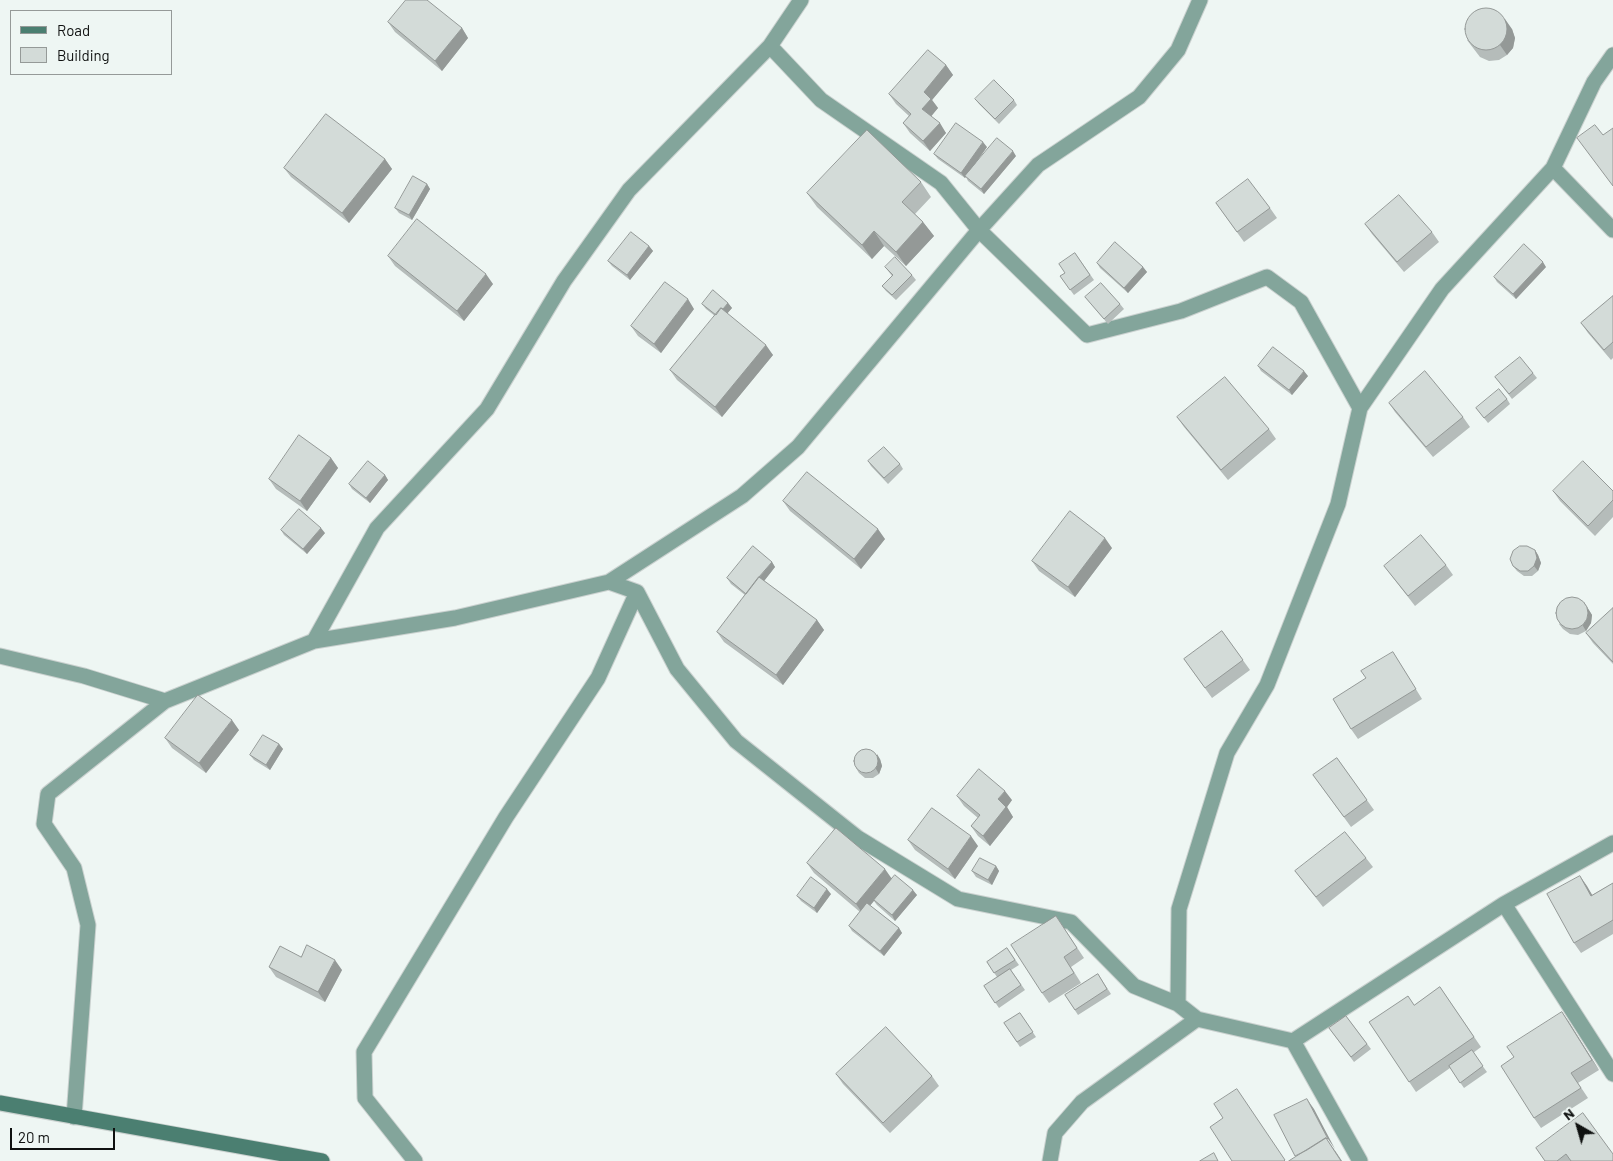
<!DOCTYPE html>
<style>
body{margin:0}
#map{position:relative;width:1613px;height:1161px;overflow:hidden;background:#eef6f3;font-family:Barlow,sans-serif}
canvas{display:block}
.legend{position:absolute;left:10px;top:10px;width:162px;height:65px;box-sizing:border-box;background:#eef6f3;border:1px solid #959a98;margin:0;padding:6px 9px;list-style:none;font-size:15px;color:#0f1110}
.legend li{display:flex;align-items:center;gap:10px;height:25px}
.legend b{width:25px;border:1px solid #959a98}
.north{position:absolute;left:1553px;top:1101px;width:50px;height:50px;-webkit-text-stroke:4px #eef6f3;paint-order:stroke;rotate:322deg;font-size:14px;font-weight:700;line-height:20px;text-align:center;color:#0f1110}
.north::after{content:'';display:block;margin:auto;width:18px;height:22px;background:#0f1110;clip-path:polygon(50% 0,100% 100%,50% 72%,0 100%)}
.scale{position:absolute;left:10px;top:1128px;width:105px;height:22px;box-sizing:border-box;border:2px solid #0f1110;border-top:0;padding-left:6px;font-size:15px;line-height:18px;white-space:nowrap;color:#0f1110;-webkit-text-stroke:4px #eef6f3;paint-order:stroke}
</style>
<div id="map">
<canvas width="1613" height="1161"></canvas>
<ul class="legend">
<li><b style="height:6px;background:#4b7f71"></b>Road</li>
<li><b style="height:14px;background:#d3dbd8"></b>Building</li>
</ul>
<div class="north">N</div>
<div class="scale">20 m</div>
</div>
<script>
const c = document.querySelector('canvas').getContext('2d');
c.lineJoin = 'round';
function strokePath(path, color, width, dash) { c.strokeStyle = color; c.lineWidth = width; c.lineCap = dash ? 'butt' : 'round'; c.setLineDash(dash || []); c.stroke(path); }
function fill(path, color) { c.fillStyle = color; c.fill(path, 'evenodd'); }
const street = new Path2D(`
 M 770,46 L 821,100 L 941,183 L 979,230 L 1087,335 L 1181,311 L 1267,277 L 1301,302 L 1360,408
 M 1553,168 L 1613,230
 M 609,582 L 742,496 L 798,447 L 979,230 L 1038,165 L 1139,97 L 1178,50 L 1200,0
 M 314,641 L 377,528 L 487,409 L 564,281 L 629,190 L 770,46 L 801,0
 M 0,656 L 84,676 L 165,701 L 314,641 L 455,618 L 609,582 L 637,592 L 677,669 L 736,741 L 858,838 L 958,899 L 1071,922 L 1134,986 L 1178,1004 L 1197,1019
 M 1504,904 L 1613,1074
 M 1178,1004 L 1179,909 L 1227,753 L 1267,685 L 1338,504 L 1360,408 L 1442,289 L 1553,168 L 1594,82 L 1613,55
 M 1293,1041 L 1360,1161
 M 74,1117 L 88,925 L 74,868 L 44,824 L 48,794 L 165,701
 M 415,1161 L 365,1098 L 364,1052 L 506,817 L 598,678 L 637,592
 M 1050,1161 L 1055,1133 L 1082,1102 L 1197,1019 L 1293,1041 L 1504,904 L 1613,843`);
const secondary = new Path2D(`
 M 0,1103 L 322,1161`);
strokePath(street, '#cad1cf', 17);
strokePath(secondary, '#cad1cf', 17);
strokePath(street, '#83a59b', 15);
strokePath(secondary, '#4b7f71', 15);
fill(new Path2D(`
 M 388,22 L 462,28 L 468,38 L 442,71 L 395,32 Z
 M 1512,29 L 1515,38 L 1513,48 L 1507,55 L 1499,60 L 1489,61 L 1480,57 L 1467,40 Z
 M 946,65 L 953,75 L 932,100 L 938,108 L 931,116 L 946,133 L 930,151 L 910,133 L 903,123 L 909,116 L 896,104 L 889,94 Z
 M 975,99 L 1014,100 L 1017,105 L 999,124 L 979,104 Z
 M 987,147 L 976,163 L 1016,156 L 984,194 L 968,181 L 966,177 L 965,178 L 938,159 L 934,154 Z
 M 385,159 L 392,169 L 349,223 L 291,177 L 284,168 Z
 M 921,182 L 931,197 L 915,214 L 923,222 L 934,236 L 906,266 L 884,246 L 872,259 L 817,207 L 807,193 Z
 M 427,184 L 430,189 L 412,220 L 399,213 L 395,208 Z
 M 1216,203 L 1270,208 L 1277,218 L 1244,242 Z
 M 1365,224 L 1432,232 L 1439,242 L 1404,272 L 1372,234 Z
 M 649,246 L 653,251 L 630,280 L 612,266 L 608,261 Z
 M 1075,253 L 1094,280 L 1074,295 L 1060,276 L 1065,273 Z
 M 388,256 L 493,284 L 464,321 L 395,266 Z
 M 1097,263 L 1143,267 L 1147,272 L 1128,293 L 1100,268 Z
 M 885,267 L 912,275 L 916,280 L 896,300 L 886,291 L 882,286 L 892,276 Z
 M 1546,267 L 1516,299 L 1497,282 L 1494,277 Z
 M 1613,296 L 1613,358 L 1611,360 L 1588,333 L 1581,323 Z
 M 1085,297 L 1120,304 L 1124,309 L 1108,324 Z
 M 728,303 L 732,308 L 727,313 L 773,355 L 722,417 L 677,380 L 670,370 L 715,316 L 706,309 L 702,304 Z
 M 694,309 L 661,353 L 638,336 L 631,326 Z
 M 1258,366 L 1308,376 L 1292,395 L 1261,371 Z
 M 1533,373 L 1537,378 L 1512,399 L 1495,377 Z
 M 1507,399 L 1510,404 L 1488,423 L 1476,408 Z
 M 1389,403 L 1463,417 L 1470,427 L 1433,457 L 1395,412 Z
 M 1177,417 L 1269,429 L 1276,439 L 1228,480 L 1184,427 Z
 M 331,458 L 338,468 L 307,511 L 276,489 L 269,479 Z
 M 868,461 L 900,464 L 903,469 L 888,484 L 871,466 Z
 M 385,475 L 388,480 L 370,503 L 352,489 L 349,484 Z
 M 1553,491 L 1613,491 L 1613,517 L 1595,536 L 1560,501 Z
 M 783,501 L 885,539 L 861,569 L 790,511 Z
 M 281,530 L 325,533 L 307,554 L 284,535 Z
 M 1112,548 L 1075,597 L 1039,571 L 1032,561 Z
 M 1535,550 L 1538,555 L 1541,563 L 1538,571 L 1532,576 L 1524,576 L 1517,571 L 1513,566 Z
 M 772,562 L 775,567 L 764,581 L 817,620 L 824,630 L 783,685 L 724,642 L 717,632 L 745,595 L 731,584 L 727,578 Z
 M 1446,565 L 1453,575 L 1415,606 L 1384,566 Z
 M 1587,607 L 1592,615 L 1591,623 L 1586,631 L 1578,635 L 1570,634 L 1563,629 L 1559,624 Z
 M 1613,608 L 1613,664 L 1593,643 L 1586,633 Z
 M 1222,631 L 1250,670 L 1212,698 L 1184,659 Z
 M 1393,652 L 1422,699 L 1358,739 L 1351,729 L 1366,678 Z
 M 239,730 L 206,773 L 172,748 L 165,738 Z
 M 279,744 L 283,749 L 270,770 L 254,760 L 250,755 Z
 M 1337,758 L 1374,810 L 1351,827 L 1313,775 Z
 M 880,759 L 882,766 L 879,774 L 873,778 L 865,778 L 859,773 L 856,768 Z
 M 957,796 L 1012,800 L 1007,807 L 1013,817 L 990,846 L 978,836 L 971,826 L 978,818 L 964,806 Z
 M 908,840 L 978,846 L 955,879 L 915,850 Z
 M 1366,858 L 1373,867 L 1323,907 L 1295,871 Z
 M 807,863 L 892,878 L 917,895 L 895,921 L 877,905 L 874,901 L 870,906 L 899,928 L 902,933 L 884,956 L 852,931 L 849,926 L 860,912 L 814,873 Z
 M 996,866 L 999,871 L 992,885 L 976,877 L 972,871 Z
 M 1580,876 L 1592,895 L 1613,883 L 1613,934 L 1581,953 L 1574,943 Z
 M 831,894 L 817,913 L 801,901 L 797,896 Z
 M 1056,916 L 1084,958 L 1071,967 L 1081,983 L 1049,1003 L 1042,993 Z
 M 1007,948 L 1019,965 L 1011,970 L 1025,990 L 999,1008 L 984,986 L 997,977 L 987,962 Z
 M 301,957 L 342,970 L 325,1002 L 276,977 L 269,967 Z
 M 1098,974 L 1111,994 L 1078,1015 L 1065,995 Z
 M 1440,987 L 1481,1047 L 1473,1053 L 1487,1072 L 1464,1088 L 1450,1068 L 1416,1092 L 1369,1022 L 1415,1005 Z
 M 1562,1012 L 1599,1070 L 1578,1083 L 1588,1098 L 1541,1128 L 1534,1118 L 1514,1057 Z
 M 1020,1013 L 1036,1037 L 1020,1047 L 1004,1023 Z
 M 1346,1016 L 1371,1049 L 1354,1062 L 1329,1028 Z
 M 836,1074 L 932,1076 L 939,1086 L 890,1133 L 843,1084 Z
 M 1536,1148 L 1613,1161 L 1545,1161 Z`), '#b5bcba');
fill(new Path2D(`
 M 1505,19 L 1512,29 L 1515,38 L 1513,48 L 1507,55 L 1500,45 Z
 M 462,28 L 468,38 L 442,71 L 435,61 Z
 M 946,65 L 953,75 L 932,100 L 938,108 L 929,119 L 922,109 L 924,92 Z
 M 940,123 L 946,133 L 930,151 L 923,141 Z
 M 983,142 L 987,147 L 965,178 L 961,173 Z
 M 1013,151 L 1016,156 L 984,194 L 981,189 Z
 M 385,159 L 392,169 L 349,223 L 342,213 Z
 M 427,184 L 430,189 L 412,220 L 409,215 Z
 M 923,222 L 934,236 L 906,266 L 896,252 Z
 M 874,231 L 884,246 L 872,259 L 862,245 Z
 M 649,246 L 653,251 L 630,280 L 627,275 Z
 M 1543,262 L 1546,267 L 1516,299 L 1513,294 Z
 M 1143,267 L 1147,272 L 1128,293 L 1124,288 Z
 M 486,274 L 493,284 L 464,321 L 457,311 Z
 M 688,299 L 694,309 L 661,353 L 654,344 Z
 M 728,303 L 732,308 L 721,321 L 718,316 Z
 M 766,345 L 773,355 L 722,417 L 715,407 Z
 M 1304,371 L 1308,376 L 1292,395 L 1289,390 Z
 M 331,458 L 338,468 L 307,511 L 300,501 Z
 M 385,475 L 388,480 L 370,503 L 366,498 Z
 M 321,528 L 325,533 L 307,554 L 303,549 Z
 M 878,529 L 885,539 L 861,569 L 854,559 Z
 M 1105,538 L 1112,548 L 1075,597 L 1068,587 Z
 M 1535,550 L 1538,555 L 1541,563 L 1538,571 L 1534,566 Z
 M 772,562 L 775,567 L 750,599 L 746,594 Z
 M 1584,602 L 1592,615 L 1591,623 L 1586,631 L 1583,626 Z
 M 817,620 L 824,630 L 783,685 L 776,675 Z
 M 232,720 L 239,730 L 206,773 L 199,763 Z
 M 279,744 L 283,749 L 270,770 L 266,765 Z
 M 877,754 L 880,759 L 882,766 L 879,774 L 876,769 Z
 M 1005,791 L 1012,800 L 1007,807 L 1013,817 L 990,846 L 983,836 L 998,799 Z
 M 971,836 L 978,846 L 955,879 L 948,869 Z
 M 996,866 L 999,871 L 992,885 L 988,880 Z
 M 885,869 L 892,879 L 863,914 L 856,904 Z
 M 1580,876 L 1587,886 L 1598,905 L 1591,896 Z
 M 827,889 L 831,894 L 817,913 L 814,908 Z
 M 913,890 L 917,895 L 895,921 L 892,915 Z
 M 899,928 L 902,933 L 884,956 L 880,951 Z
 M 335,960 L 342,970 L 325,1002 L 318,992 Z
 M 1562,1012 L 1569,1022 L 1599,1070 L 1592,1060 Z
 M 1307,1099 L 1314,1109 L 1335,1149 L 1328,1139 Z
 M 1326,1138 L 1336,1152 L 1342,1161 L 1341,1161 Z`), '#949997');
const building = new Path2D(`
 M 406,0 L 427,0 L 462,28 L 435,61 L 388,22 Z
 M1465 29a21 21 0 1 1 42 0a21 21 0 1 1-42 0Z
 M 928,50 L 946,65 L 924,92 L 931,99 L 922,109 L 940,123 L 923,141 L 903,123 L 911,114 L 889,94 Z
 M 994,80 L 1014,100 L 995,119 L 975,99 Z
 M 326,114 L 385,159 L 342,213 L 284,168 Z
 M 956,123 L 983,142 L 961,173 L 934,154 Z
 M 1595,125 L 1603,135 L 1613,128 L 1613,186 L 1577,138 Z
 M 867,130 L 921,182 L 902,202 L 923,222 L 896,252 L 874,231 L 862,245 L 807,193 Z
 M 997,138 L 1013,151 L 981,189 L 965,176 Z
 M 413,176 L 427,184 L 409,215 L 395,208 Z
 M 1248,179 L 1270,208 L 1237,232 L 1216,203 Z
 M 1399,195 L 1432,232 L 1397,262 L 1365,224 Z
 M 417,219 L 486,274 L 457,311 L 388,256 Z
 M 631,232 L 649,246 L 627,275 L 608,261 Z
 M 1115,242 L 1143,267 L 1124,288 L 1097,263 Z
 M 1524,244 L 1543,262 L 1513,294 L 1494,277 Z
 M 1075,253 L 1090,275 L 1070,290 L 1060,276 L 1065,273 L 1059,264 Z
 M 895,257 L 912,275 L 892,295 L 882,286 L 893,275 L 885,267 Z
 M 665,282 L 688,299 L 654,344 L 631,326 Z
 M 1101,283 L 1120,304 L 1104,319 L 1085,297 Z
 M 713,290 L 728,303 L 723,309 L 721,308 L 716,315 L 702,304 Z
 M 1613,296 L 1613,342 L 1604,350 L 1581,323 Z
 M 721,308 L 766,345 L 715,407 L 670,370 Z
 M 1273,347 L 1304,371 L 1289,390 L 1258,366 Z
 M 1520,357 L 1533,373 L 1509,394 L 1495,377 Z
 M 1425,371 L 1463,417 L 1426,447 L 1389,403 Z
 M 1225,377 L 1269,429 L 1221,470 L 1177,417 Z
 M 1499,389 L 1507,399 L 1484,418 L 1476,408 Z
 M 299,435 L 331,458 L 300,501 L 269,479 Z
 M 884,447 L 900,464 L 884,478 L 868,461 Z
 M 368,461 L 385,475 L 366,498 L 349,484 Z
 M 1583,461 L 1613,491 L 1613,500 L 1588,526 L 1553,491 Z
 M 807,472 L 878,529 L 854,559 L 783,501 Z
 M 299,509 L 321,528 L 303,549 L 281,530 Z
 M 1070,511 L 1105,538 L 1068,587 L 1032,561 Z
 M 1421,535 L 1446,565 L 1408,596 L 1384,566 Z
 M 753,546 L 772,562 L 759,577 L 746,594 L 727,578 Z
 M 1520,546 L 1527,546 L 1535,550 L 1537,558 L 1534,566 L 1528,571 L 1520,571 L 1513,566 L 1510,559 L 1513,551 Z
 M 759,577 L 817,620 L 776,675 L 717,632 Z
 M1556 613a16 16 0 1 1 32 0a16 16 0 1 1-32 0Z
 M 1613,608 L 1613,662 L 1586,633 Z
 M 1222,631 L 1243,660 L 1205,688 L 1184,659 Z
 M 1393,652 L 1416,689 L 1351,729 L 1333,699 L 1366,678 L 1361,671 Z
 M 198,695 L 232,720 L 199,763 L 165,738 Z
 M 263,735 L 279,744 L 266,765 L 250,755 Z
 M854 761a12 12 0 1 1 24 0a12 12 0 1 1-24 0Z
 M 1337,758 L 1367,800 L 1344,817 L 1313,775 Z
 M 979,769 L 1005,791 L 998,799 L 1006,807 L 983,836 L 971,826 L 980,815 L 957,796 Z
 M 932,808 L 971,836 L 948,869 L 908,840 Z
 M 836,828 L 885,869 L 856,904 L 807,863 Z
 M 1345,832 L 1366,858 L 1316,897 L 1295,871 Z
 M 980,858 L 996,866 L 988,880 L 972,871 Z
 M 895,875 L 913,890 L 892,915 L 874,900 Z
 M 1580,876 L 1591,896 L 1613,883 L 1613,920 L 1574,943 L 1547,894 Z
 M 811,877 L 827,889 L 814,908 L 797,896 Z
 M 867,903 L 899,928 L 880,951 L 849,926 Z
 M 1056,916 L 1077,948 L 1064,957 L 1074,973 L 1042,993 L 1011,945 Z
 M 307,945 L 335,960 L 318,992 L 269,967 L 280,946 L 301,957 Z
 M 1007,948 L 1015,960 L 994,973 L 987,962 Z
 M 1010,969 L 1021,985 L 995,1003 L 984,986 Z
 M 1098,974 L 1107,989 L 1075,1010 L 1065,995 Z
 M 1440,987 L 1474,1037 L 1409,1082 L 1369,1022 L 1408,996 L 1414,1005 Z
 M 1562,1012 L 1592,1060 L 1571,1073 L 1581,1088 L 1534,1118 L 1501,1066 L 1514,1057 L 1507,1047 Z
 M 1020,1013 L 1033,1032 L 1017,1042 L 1004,1023 Z
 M 1346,1016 L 1367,1044 L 1351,1057 L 1329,1028 Z
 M 886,1027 L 932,1076 L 883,1123 L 836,1074 Z
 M 1472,1050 L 1483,1066 L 1460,1083 L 1449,1066 Z
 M 1237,1089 L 1285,1160 L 1284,1161 L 1232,1161 L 1210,1127 L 1223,1118 L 1214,1104 Z
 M 1307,1099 L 1328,1139 L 1326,1138 L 1307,1150 L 1295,1156 L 1274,1115 Z
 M 1583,1113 L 1613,1154 L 1613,1161 L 1571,1161 L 1566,1154 L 1557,1161 L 1545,1161 L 1536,1148 Z
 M 1326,1138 L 1341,1161 L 1289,1161 Z
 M 1214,1153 L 1218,1161 L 1200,1161 Z`);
fill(building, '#d3dbd8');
strokePath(building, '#949997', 1);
</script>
